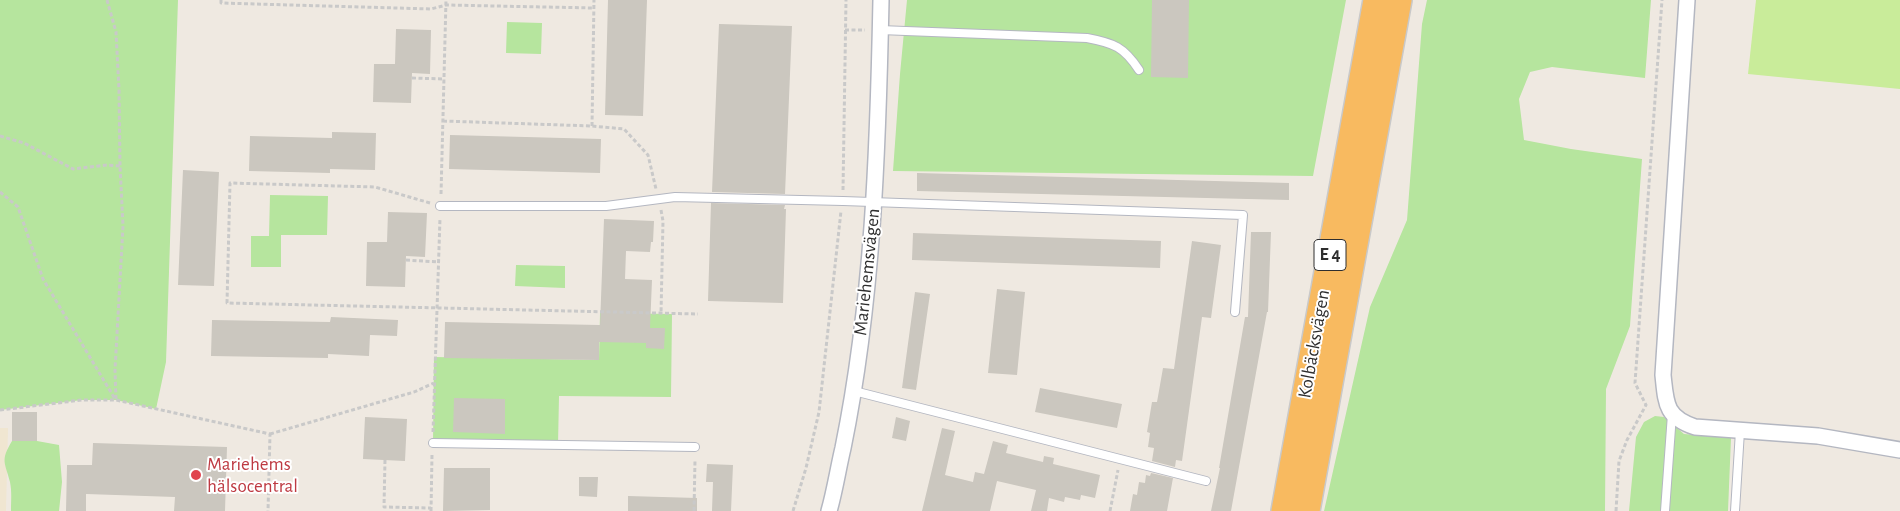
<!DOCTYPE html>
<meta charset="utf-8">
<style>
body{margin:0}
canvas{display:block;background:#efe9e1}
</style>
<canvas width="1900" height="511"></canvas>
<script>
const c = document.querySelector('canvas').getContext('2d');
c.lineJoin = 'round';
function fill(path, color) { c.fillStyle = color; c.fill(path, 'evenodd'); }
function strokePath(path, color, width, dash) { c.strokeStyle = color; c.lineWidth = width; c.lineCap = dash ? 'butt' : 'round'; c.setLineDash(dash || []); c.stroke(path); }
function label(font, color, halo, rows, align = 'center') {
  c.font = font + ' "Alegreya Sans",sans-serif'; c.lineWidth = 4; c.setLineDash([]); c.textBaseline = 'middle'; c.strokeStyle = halo; c.fillStyle = color; for (const [text, x, y, turn = 0] of rows) {
    c.save(); c.translate(x, y); c.rotate((+turn || 0) * Math.PI / 180); c.textAlign = isNaN(turn) ? turn : align; if (halo) c.strokeText(text, 0, 0); c.fillText(text, 0, 0); c.restore();
  }
}
fill(new Path2D(`
 M 0,428 L 8,428 L 6,511 L 0,511 Z`), '#f0e6d1');
fill(new Path2D(`
 M 0,0 L 178,0 L 166,362 L 156,409 L 116,400 L 82,400 L 0,410 Z
 M 907,0 L 1346,0 L 1313,176 L 893,171 L 900,74 Z
 M 1427,0 L 1651,0 L 1645,78 L 1552,67 L 1530,72 L 1519,99 L 1524,140 L 1571,149 L 1642,159 L 1630,326 L 1606,389 L 1605,511 L 1324,511 L 1370,307 L 1407,220 L 1422,24 Z
 M 507,22 L 542,23 L 541,54 L 506,53 Z
 M 270,195 L 328,196 L 327,235 L 281,235 L 281,267 L 251,267 L 251,236 L 269,236 Z
 M 516,265 L 565,266 L 565,288 L 515,286 Z
 M 600,313 L 672,314 L 671,397 L 559,396 L 558,445 L 433,443 L 434,357 L 599,360 Z
 M 1655,416 L 1664,417 L 1684,434 L 1731,438 L 1728,511 L 1629,511 L 1636,437 L 1644,422 Z
 M 12,441 L 37,441 L 59,445 L 62,482 L 59,511 L 11,511 C 11,501 12,492 10,482 C 5,462 0,461 12,441 Z`), '#b6e59e');
fill(new Path2D(`
 M 1756,0 L 1900,0 L 1900,89 L 1748,74 Z`), '#c9ec9a');
fill(new Path2D(`
 M 608,0 L 647,0 L 643,116 L 605,115 Z
 M 1152,0 L 1189,0 L 1188,78 L 1151,77 Z
 M 719,24 L 792,26 L 785,194 L 712,192 Z
 M 396,29 L 431,30 L 430,74 L 412,73 L 411,103 L 373,102 L 374,64 L 395,64 Z
 M 332,132 L 376,133 L 375,170 L 330,169 L 330,173 L 249,171 L 250,136 L 332,138 Z
 M 450,135 L 601,139 L 600,173 L 449,169 Z
 M 183,170 L 219,172 L 214,286 L 178,285 Z
 M 917,173 L 1289,183 L 1289,200 L 917,191 Z
 M 711,203 L 785,205 L 784,209 L 786,209 L 783,303 L 708,301 Z
 M 388,212 L 427,213 L 425,257 L 406,256 L 405,287 L 366,286 L 367,242 L 387,242 Z
 M 604,219 L 654,221 L 653,242 L 651,242 L 650,252 L 626,251 L 625,279 L 652,280 L 650,328 L 665,328 L 664,349 L 646,348 L 646,343 L 599,342 L 599,360 L 444,358 L 445,322 L 600,325 Z
 M 1251,232 L 1271,232 L 1268,312 L 1267,312 L 1231,511 L 1211,511 L 1220,468 L 1219,468 L 1245,317 L 1248,317 Z
 M 913,233 L 1161,241 L 1160,268 L 912,260 Z
 M 1192,241 L 1221,245 L 1211,318 L 1202,317 L 1182,461 L 1176,460 L 1175,467 L 1152,461 L 1154,448 L 1148,447 L 1150,433 L 1147,432 L 1152,402 L 1157,402 L 1163,368 L 1174,369 Z
 M 997,289 L 1025,292 L 1017,375 L 988,373 Z
 M 915,292 L 930,294 L 916,390 L 902,388 Z
 M 331,317 L 398,320 L 397,336 L 370,335 L 369,356 L 328,354 L 328,358 L 211,356 L 212,320 L 330,322 Z
 M 1040,388 L 1122,404 L 1117,428 L 1035,412 Z
 M 454,398 L 505,399 L 505,434 L 453,432 Z
 M 12,412 L 37,412 L 37,441 L 12,441 Z
 M 365,417 L 407,419 L 405,461 L 363,459 Z
 M 896,417 L 910,421 L 906,441 L 892,438 Z
 M 942,428 L 955,431 L 945,475 L 973,482 L 975,472 L 984,474 L 993,441 L 1008,445 L 1006,453 L 1043,462 L 1044,456 L 1054,458 L 1053,464 L 1100,475 L 1095,498 L 1081,495 L 1080,500 L 1065,497 L 1064,502 L 1049,498 L 1047,511 L 1031,511 L 1036,490 L 997,481 L 990,511 L 922,511 Z
 M 93,443 L 227,447 L 225,511 L 174,511 L 175,497 L 86,494 L 86,511 L 66,511 L 67,465 L 92,465 Z
 M 707,464 L 733,465 L 731,511 L 712,511 L 713,482 L 706,482 Z
 M 444,468 L 490,468 L 490,510 L 443,511 Z
 M 1151,473 L 1173,478 L 1167,511 L 1130,511 L 1133,494 L 1137,495 L 1139,482 L 1145,483 L 1146,475 L 1150,476 Z
 M 579,477 L 598,477 L 597,497 L 579,496 Z
 M 628,496 L 697,498 L 697,511 L 628,511 Z`), '#cbc7bf');
const service = new Path2D(`
 M 880,30 L 1087,38 C 1114,43 1124,47 1139,70
 M 440,206 L 606,206 L 675,197 L 843,201 L 1243,215 L 1235,312
 M 854,391 L 1206,481
 M 433,443 L 695,447
 M 1665,511 L 1672,414
 M 1735,511 L 1740,431`);
const minor = new Path2D(`
 M 1687,0 L 1663,375 C 1666,403 1665,417 1695,427 L 1818,436 L 1900,450
 M 829,511 C 835,490 838,469 843,448 C 873,301 878,150 881,0`);
const trunk = new Path2D(`
 M 1284,511 L 1376,0
 M 1307,511 L 1399,0`);
strokePath(service, '#b4b7c1', 10);
strokePath(minor, '#b4b7c1', 18);
strokePath(trunk, '#c9c9c9', 28);
strokePath(new Path2D(`
 M 107,0 L 116,32 L 119,90 L 120,166 L 123,226 L 115,370 L 116,400
 M 221,0 L 221,3 L 431,9 L 446,5 L 594,8
 M 845,30 L 865,30
 M 412,78 L 444,79
 M 443,121 L 592,126 L 624,129 L 648,155 L 656,189
 M 592,126 L 594,0
 M 0,136 L 24,143 L 73,169 L 107,165 L 120,166
 M 843,190 L 846,0
 M 0,192 L 18,207 L 43,279 L 115,399
 M 441,194 L 446,0
 M 430,203 L 375,187 L 230,183 L 227,303 L 698,314
 M 661,210 L 663,221 L 661,314
 M 406,260 L 438,262
 M 0,410 L 82,400 L 116,400 L 270,434 L 268,511
 M 433,432 L 440,218
 M 270,434 L 414,392 L 434,383
 M 385,460 L 384,507 L 431,508
 M 431,511 L 432,455
 M 694,511 L 695,460
 M 793,511 L 806,468 L 819,412 L 841,211
 M 1110,511 L 1118,470
 M 1616,511 L 1619,461 L 1627,440 L 1646,405 L 1635,383 L 1662,0`), '#c9c9c9', 3, [4, 2.5]);
strokePath(service, '#fff', 8);
strokePath(minor, '#fff', 15);
strokePath(trunk, '#f8ba60', 25);
for (const [x, y, r, color] of [
 [196,475,6,"#e0444e"]
]) { const dot = new Path2D(); dot.arc(x, y, r, 0, 2 * Math.PI); c.fillStyle = color; c.fill(dot); strokePath(dot, '#fff', 2); }
for (const [x, y, w] of [
 [1330,255,32]
]) { const box = new Path2D(); box.roundRect(x - w / 2, y - 15.5, w, 31, 4); c.fillStyle = '#fff'; c.fill(box); strokePath(box, '#2e2e2e', 1); }
label('bold 18px', '#2e2e2e', null, [
 ["E 4",1330,255]
]);
label('19px', '#2e2e2e', '#fff', [
 ["Mariehemsvägen",867,272,-84],
 ["Kolbäcksvägen",1314,344,-80]
]);
label('19px', '#be3a42', '#fff', [
 ["Mariehems",207,464],
 ["hälsocentral",207,486]
], 'left');
</script>
